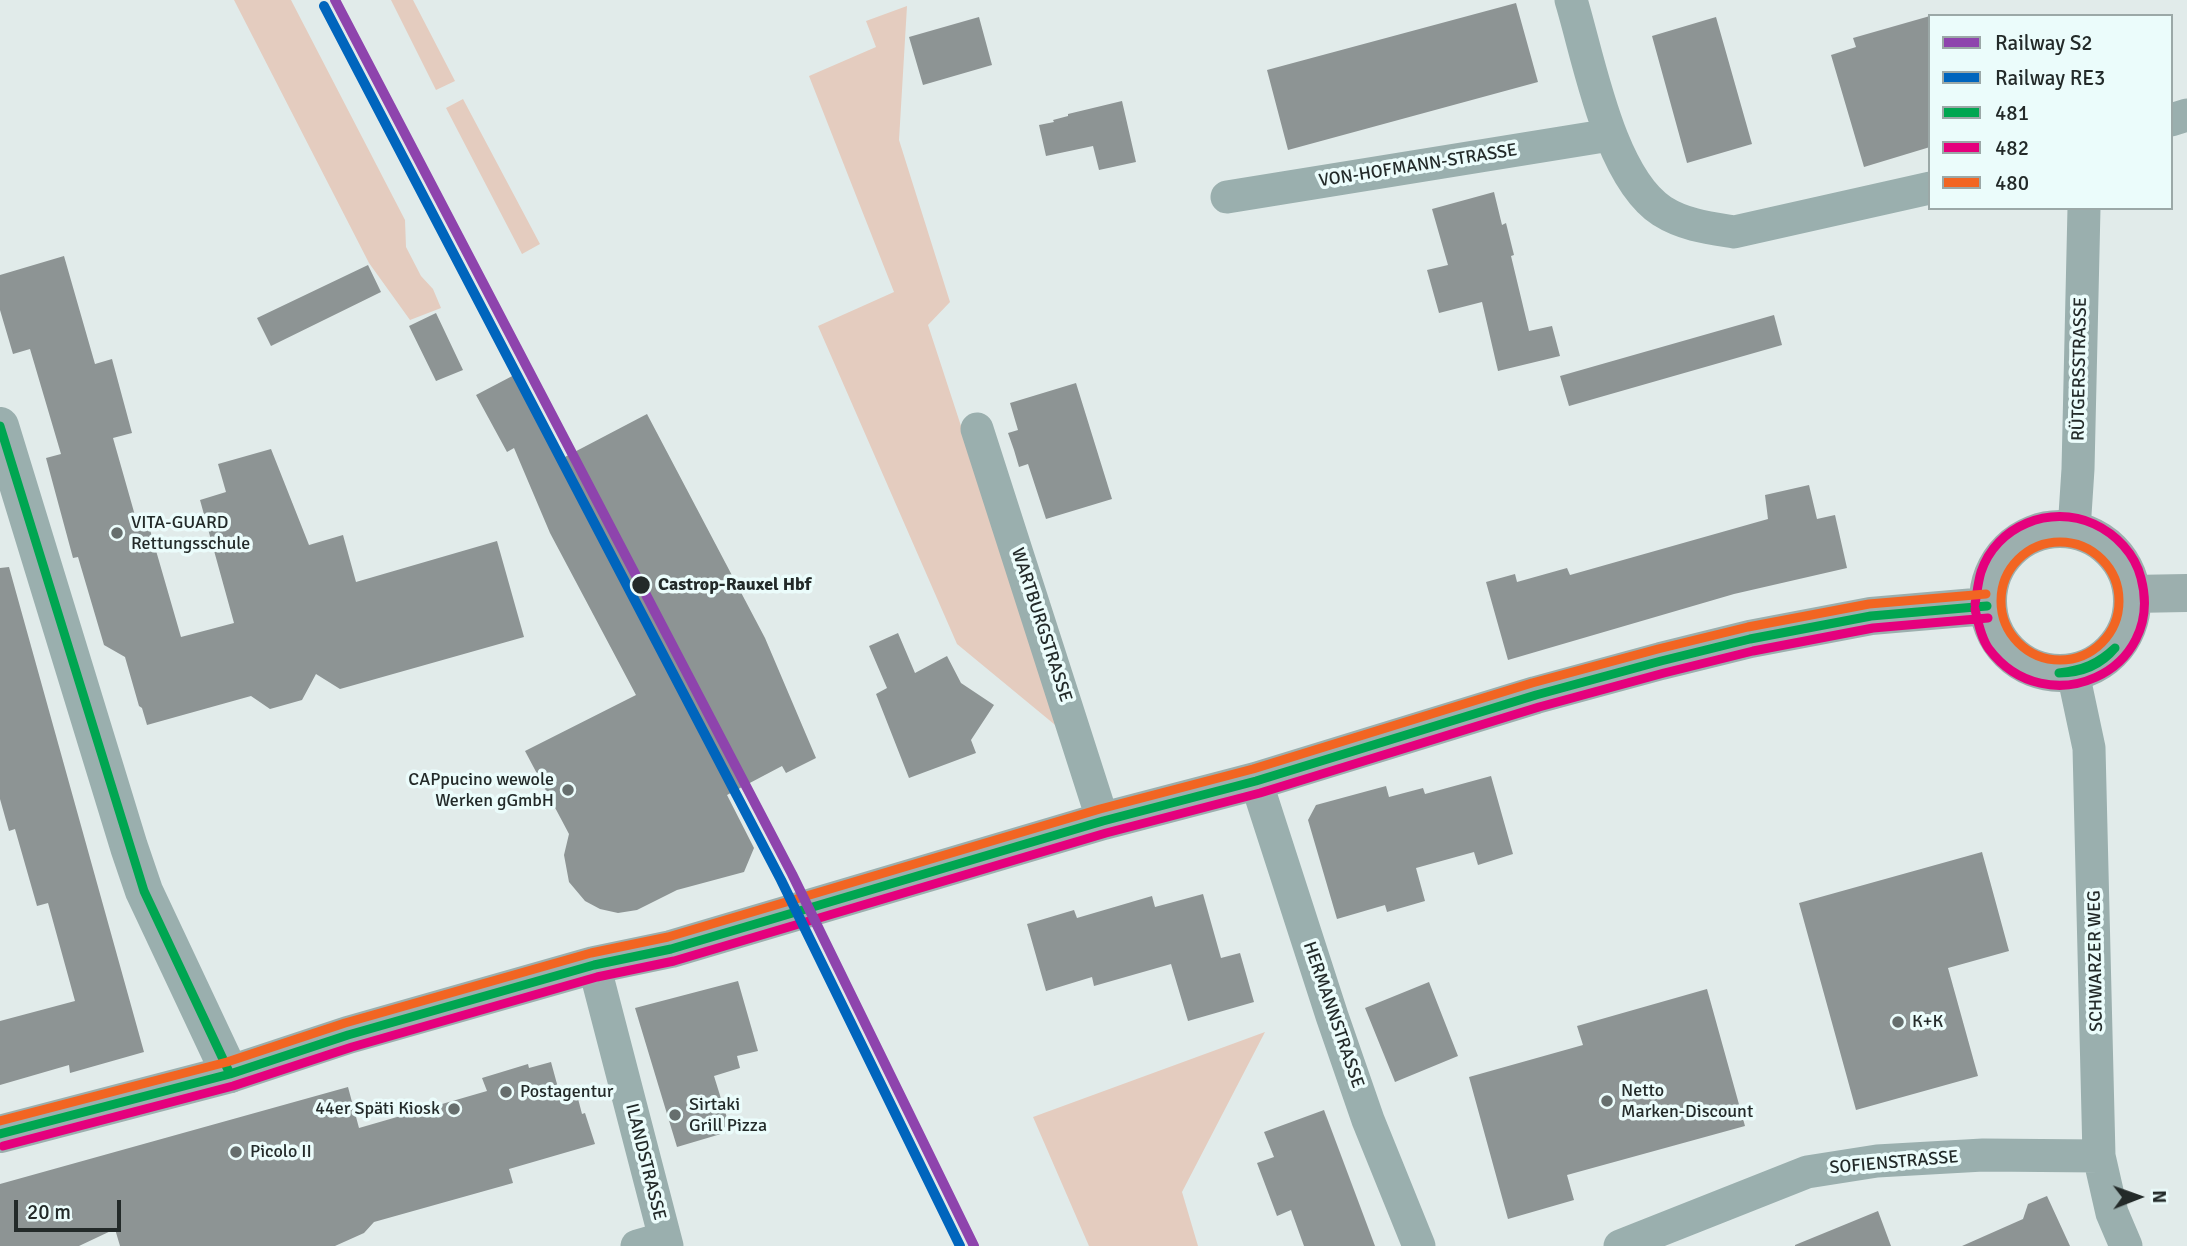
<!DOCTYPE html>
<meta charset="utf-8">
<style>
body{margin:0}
#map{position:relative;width:2187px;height:1246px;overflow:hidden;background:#e1ebea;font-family:Signika,sans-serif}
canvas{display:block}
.legend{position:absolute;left:1928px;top:14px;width:245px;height:196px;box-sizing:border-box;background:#ebfcfb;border:2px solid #9ba8a7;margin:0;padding:9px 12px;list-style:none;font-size:21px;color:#232a29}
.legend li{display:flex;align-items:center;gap:14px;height:35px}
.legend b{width:35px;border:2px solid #9ba8a7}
.north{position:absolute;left:2103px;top:1162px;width:70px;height:70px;-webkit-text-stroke:5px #ebfcfb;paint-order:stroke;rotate:89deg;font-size:19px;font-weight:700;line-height:28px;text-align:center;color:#232a29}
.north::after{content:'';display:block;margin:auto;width:24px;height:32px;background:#232a29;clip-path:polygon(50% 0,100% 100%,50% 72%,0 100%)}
.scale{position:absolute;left:14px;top:1200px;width:107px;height:32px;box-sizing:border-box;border:4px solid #232a29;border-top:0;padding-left:9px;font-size:21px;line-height:24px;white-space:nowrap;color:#232a29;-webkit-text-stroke:5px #ebfcfb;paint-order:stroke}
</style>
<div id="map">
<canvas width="2187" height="1246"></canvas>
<ul class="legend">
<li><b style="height:9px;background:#8e44ad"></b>Railway S2</li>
<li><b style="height:9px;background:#0065bd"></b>Railway RE3</li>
<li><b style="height:9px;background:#00a651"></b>481</li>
<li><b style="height:9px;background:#e5007d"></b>482</li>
<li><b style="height:9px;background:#f26522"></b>480</li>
</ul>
<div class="north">N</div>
<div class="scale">20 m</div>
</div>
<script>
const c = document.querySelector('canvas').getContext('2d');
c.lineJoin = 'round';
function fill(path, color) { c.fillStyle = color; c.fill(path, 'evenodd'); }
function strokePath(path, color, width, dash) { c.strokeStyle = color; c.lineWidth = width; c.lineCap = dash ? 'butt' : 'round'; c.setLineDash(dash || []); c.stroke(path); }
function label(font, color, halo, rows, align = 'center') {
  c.font = font + ' Signika,sans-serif'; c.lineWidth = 7; c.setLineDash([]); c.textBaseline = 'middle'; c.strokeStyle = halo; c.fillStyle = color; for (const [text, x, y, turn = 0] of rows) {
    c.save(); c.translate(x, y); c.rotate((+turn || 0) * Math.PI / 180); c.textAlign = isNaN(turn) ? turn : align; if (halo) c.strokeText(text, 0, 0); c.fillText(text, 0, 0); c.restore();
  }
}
fill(new Path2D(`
 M 234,0 L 291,0 L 405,220 L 406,247 L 421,276 L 433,289 L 441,308 L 410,320 L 369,263 Z
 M 391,0 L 413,0 L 455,81 L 436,90 Z
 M 907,6 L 899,140 L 950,302 L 928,325 L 1060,729 L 957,644 L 818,326 L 894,292 L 809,76 L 876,47 L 866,21 Z
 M 463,99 L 540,244 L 522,254 L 446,108 Z
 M 1265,1032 L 1182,1192 L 1198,1246 L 1089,1246 L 1033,1117 Z`), '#e4ccbf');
fill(new Path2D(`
 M 1516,3 L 1538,82 L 1288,150 L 1267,70 Z
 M 1930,16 L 1930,147 L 1864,167 L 1831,55 L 1856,47 L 1853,38 Z
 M 979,17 L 992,65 L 923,85 L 909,37 Z
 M 1716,17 L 1752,144 L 1687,163 L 1652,36 Z
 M 1122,101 L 1136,162 L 1099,170 L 1093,146 L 1046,156 L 1039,125 L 1054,122 L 1053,120 L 1068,116 L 1068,114 Z
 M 1494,192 L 1502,225 L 1506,223 L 1514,255 L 1511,256 L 1529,331 L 1552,326 L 1560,356 L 1498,371 L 1482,302 L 1439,313 L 1427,270 L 1448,265 L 1432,209 Z
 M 64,256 L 95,364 L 112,359 L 132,433 L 113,438 L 136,519 L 146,516 L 181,637 L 234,623 L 200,500 L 226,492 L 218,464 L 271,449 L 309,545 L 343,535 L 356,582 L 497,541 L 524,637 L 340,689 L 316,674 L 302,700 L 270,709 L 251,696 L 147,725 L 142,708 L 139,706 L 125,657 L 104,645 L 78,557 L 73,558 L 46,458 L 61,454 L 30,349 L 13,354 L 0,310 L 0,275 Z
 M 368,265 L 381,292 L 271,346 L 257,318 Z
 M 436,313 L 463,370 L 436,381 L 409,326 Z
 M 1774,315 L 1782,345 L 1569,406 L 1560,376 Z
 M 518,373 L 563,458 L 647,414 L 765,638 L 816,758 L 786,773 L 782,766 L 727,795 L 754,848 L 744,872 L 677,890 L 637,910 L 618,913 L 600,909 L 585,901 L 569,882 L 564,855 L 569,834 L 525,751 L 636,695 L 550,533 L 514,448 L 507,452 L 476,395 Z
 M 1076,383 L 1112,499 L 1046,519 L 1028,464 L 1019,467 L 1014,450 L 1008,433 L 1018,430 L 1010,403 Z
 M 1809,485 L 1817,519 L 1835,515 L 1847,568 L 1734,594 L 1508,660 L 1486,582 L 1515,574 L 1517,582 L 1567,568 L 1570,575 L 1768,519 L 1765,495 Z
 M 9,567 L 144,1052 L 70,1073 L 69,1065 L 0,1085 L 0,1021 L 75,1001 L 48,903 L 37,906 L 15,829 L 9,831 L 0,799 L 0,568 Z
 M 898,633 L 915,673 L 947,656 L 961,683 L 994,705 L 971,740 L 976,753 L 909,778 L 876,694 L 887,688 L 869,646 Z
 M 1491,776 L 1513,854 L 1478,865 L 1474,852 L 1416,868 L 1425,901 L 1387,912 L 1385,905 L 1337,919 L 1308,820 L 1316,805 L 1386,786 L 1389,797 L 1423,788 L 1425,794 Z
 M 1982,852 L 2009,951 L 1948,968 L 1978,1076 L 1856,1110 L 1799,903 Z
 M 1203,894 L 1221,958 L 1240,953 L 1254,1002 L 1188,1021 L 1171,964 L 1094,986 L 1092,977 L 1046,991 L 1027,924 L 1074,910 L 1077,918 L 1152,896 L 1155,907 Z
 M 738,981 L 758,1051 L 737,1056 L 740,1068 L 714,1076 L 731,1131 L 677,1147 L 635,1008 Z
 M 1429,982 L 1458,1056 L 1395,1082 L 1365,1008 Z
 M 1707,989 L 1745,1126 L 1567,1175 L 1574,1200 L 1508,1219 L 1469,1077 L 1583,1045 L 1577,1026 Z
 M 551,1062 L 560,1095 L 576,1091 L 582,1114 L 585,1113 L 595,1144 L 509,1169 L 513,1183 L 374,1222 L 364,1233 L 335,1246 L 120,1246 L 115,1229 L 79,1246 L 0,1246 L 0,1184 L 348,1087 L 359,1128 L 487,1091 L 482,1078 L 528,1064 L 529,1068 Z
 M 1324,1110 L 1375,1246 L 1304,1246 L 1291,1210 L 1277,1216 L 1257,1163 L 1274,1157 L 1264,1132 Z
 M 2047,1196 L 2070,1246 L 1962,1246 L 2023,1219 L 2028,1204 Z
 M 1878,1211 L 1891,1246 L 1795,1246 L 1795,1245 Z`), '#8d9494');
strokePath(new Path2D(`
 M 1571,0 C 1589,59 1609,176 1662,211 C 1684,225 1709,228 1734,232 L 1930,188
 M 2171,120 L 2187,115
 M 1227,197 L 1610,135
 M 977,429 L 1103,821
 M 2074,530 L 2078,469 L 2084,208
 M 2073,673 L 2089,748 L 2099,1156 L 2112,1213 L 2126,1246
 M 1256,781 L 1332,1016 L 1368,1120 L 1419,1246
 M 594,965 L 667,1246
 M 637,1246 L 665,1238
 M 1620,1246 L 1807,1172 L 1877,1161 L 1983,1155 L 2099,1156`), '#9aafae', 33);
strokePath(new Path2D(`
 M 0,426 L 129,847 L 144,891 L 230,1074`), '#9aafae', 38);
strokePath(new Path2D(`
 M1988 601a72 72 0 1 1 144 0a72 72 0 1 1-144 0Z
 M 2132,594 L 2187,593
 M 0,1134 L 230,1074 L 348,1035 L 594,965 L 671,949 L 1103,821 L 1256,781 L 1536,695 L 1661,661 L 1750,639 L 1871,616 L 1987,606`), '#9cafae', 38);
strokePath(new Path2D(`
 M 0,426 L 144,891 L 230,1074
 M 2059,673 C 2083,670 2098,664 2115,648
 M 2059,673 C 2081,673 2101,665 2115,648
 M 0,1134 L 230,1074 L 348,1035 L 594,965 L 671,949 L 1103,821 L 1256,781 L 1536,695 L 1661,661 L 1750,639 L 1871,616 L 1987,606`), '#00a651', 9);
strokePath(new Path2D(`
 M 1975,604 C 1977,593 1978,582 1981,572 C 1996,526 2050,504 2094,524 C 2116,534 2135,554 2141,578 C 2166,672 2046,725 1989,649 C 1981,638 1978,622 1975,609
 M 3,1146 L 233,1086 L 352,1047 L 597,977 L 674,961 L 1106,833 L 1260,793 L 1539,707 L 1664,673 L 1753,651 L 1873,628 L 1988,618`), '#e5007d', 9);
strokePath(new Path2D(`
 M2001 601a59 59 0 1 1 118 0a59 59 0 1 1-118 0Z
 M 0,1121 L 227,1062 L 345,1023 L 591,953 L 668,937 L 1100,809 L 1253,769 L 1532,683 L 1658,649 L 1748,627 L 1869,604 L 1986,594`), '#f26522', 9);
strokePath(new Path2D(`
 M 335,0 L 792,874 L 974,1246`), '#8e44ad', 10);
strokePath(new Path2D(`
 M 324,6 L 781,880 L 960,1246`), '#0065bd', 10);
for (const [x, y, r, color] of [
 [117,533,7,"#666e6d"],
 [641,585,10,"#232a29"],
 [568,790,7,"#666e6d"],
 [1898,1022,7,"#666e6d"],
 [506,1092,7,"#666e6d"],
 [1607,1101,7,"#666e6d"],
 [454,1109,7,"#666e6d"],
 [675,1115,7,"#666e6d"],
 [236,1152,7,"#666e6d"]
]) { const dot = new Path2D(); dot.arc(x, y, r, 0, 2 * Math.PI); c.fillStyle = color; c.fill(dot); strokePath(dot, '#ebfcfb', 2.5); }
label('18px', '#232a29', '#ebfcfb', [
 ["VON-HOFMANN-STRASSE",1418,166,-9],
 ["RÜTGERSSTRASSE",2080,369,-89],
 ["WARTBURGSTRASSE",1041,625,72],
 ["SCHWARZER WEG",2096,961,-91],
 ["HERMANNSTRASSE",1333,1015,71],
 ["ILANDSTRASSE",645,1162,76],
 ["SOFIENSTRASSE",1894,1163,-5]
]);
label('18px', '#232a29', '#ebfcfb', [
 ["VITA-GUARD",131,523],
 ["Rettungsschule",131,544],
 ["CAPpucino wewole",554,780,"right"],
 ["Werken gGmbH",554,801,"right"],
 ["K+K",1912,1022],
 ["Netto",1621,1091],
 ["Marken-Discount",1621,1112],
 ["Postagentur",520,1092],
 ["Sirtaki",689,1105],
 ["Grill Pizza",689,1126],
 ["44er Späti Kiosk",440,1109,"right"],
 ["Picolo II",250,1152]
], 'left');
label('bold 18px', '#232a29', '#ebfcfb', [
 ["Castrop-Rauxel Hbf",658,585]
], 'left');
</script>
